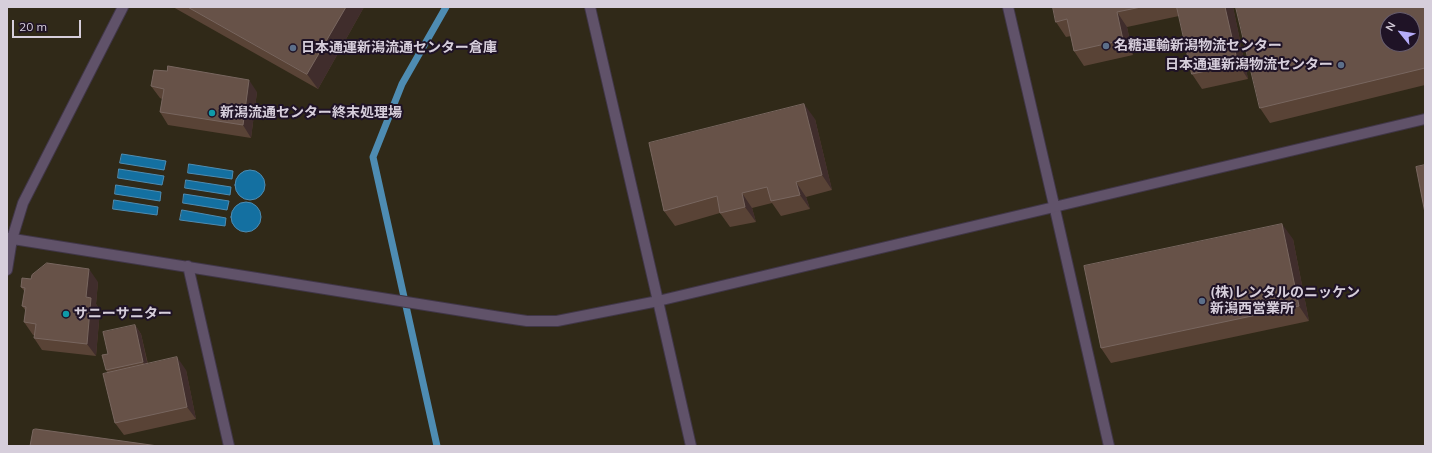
<!DOCTYPE html>
<meta charset="utf-8">
<style>
body{margin:0}
#map{position:relative;width:1432px;height:453px;overflow:hidden;background:#291c30;font-family:Mulish,sans-serif}
canvas{display:block}
.frame{position:absolute;inset:0;border:8px solid #d6cedb;pointer-events:none}
.north{position:absolute;left:1380px;top:12px;width:40px;height:40px;box-sizing:border-box;background:#1f1326;border:1px solid #685e6e;border-radius:50%;rotate:300deg;font-size:11px;font-weight:700;line-height:16px;text-align:center;color:#d6cedb}
.north::after{content:'';display:block;margin:auto;width:14px;height:18px;background:#b5acf8;clip-path:polygon(50% 0,100% 100%,50% 72%,0 100%)}
.scale{position:absolute;left:12px;top:20px;width:69px;height:18px;box-sizing:border-box;border:2px solid #d6cedb;border-top:0;padding-left:5px;font-size:12px;line-height:14px;white-space:nowrap;color:#d6cedb;-webkit-text-stroke:3px #1f1326;paint-order:stroke}
</style>
<div id="map">
<canvas width="1432" height="453"></canvas>
<div class="frame"></div>
<div class="north">N</div>
<div class="scale">20 m</div>
</div>
<script>
const c = document.querySelector('canvas').getContext('2d');
c.lineJoin = 'round';
function fill(path, color) { c.fillStyle = color; c.fill(path, 'evenodd'); }
function strokePath(path, color, width, dash) { c.strokeStyle = color; c.lineWidth = width; c.lineCap = dash ? 'butt' : 'round'; c.setLineDash(dash || []); c.stroke(path); }
function label(font, color, halo, rows, align = 'center') {
  c.font = font + ' Mulish,"Noto Sans JP",sans-serif'; c.lineWidth = 4; c.setLineDash([]); c.textBaseline = 'middle'; c.strokeStyle = halo; c.fillStyle = color; for (const [text, x, y, turn = 0] of rows) {
    c.save(); c.translate(x, y); c.rotate((+turn || 0) * Math.PI / 180); c.textAlign = isNaN(turn) ? turn : align; if (halo) c.strokeText(text, 0, 0); c.fillText(text, 0, 0); c.restore();
  }
}
fill(new Path2D(`
 M 7,7 L 1425,7 L 1425,446 L 7,446 ZM 1388,20 L 1412,20 L 1412,44 L 1388,44 Z`), '#302918');
const water = new Path2D(`
 M 122,154 L 166,161 L 164,170 L 120,163 Z
 M 189,164 L 233,171 L 232,179 L 188,173 Z
 M 119,169 L 164,176 L 162,185 L 118,178 Z
 M235 185a15 15 0 1 1 30 0a15 15 0 1 1-30 0Z
 M 186,180 L 231,187 L 230,195 L 185,188 Z
 M 116,185 L 161,192 L 160,201 L 115,194 Z
 M 184,194 L 229,201 L 227,210 L 183,203 Z
 M 114,200 L 158,207 L 157,215 L 113,209 Z
 M231 217a15 15 0 1 1 30 0a15 15 0 1 1-30 0Z
 M 182,210 L 226,218 L 225,226 L 180,220 Z`);
fill(water, '#1470a1');
strokePath(water, '#4e8cb2', 1);
strokePath(new Path2D(`
 M 437,446 L 373,157 L 402,84 L 446,7`), '#4e8cb2', 7);
const minor = new Path2D(`
 M 1054,205 L 1109,446
 M 658,301 L 691,446`);
const tertiary = new Path2D(`
 M 590,7 L 658,301
 M 1008,7 L 1054,205
 M 7,238 L 500,317 L 527,321 L 557,321 L 658,301 L 1425,119
 M 188,266 L 229,446
 M 7,270 L 12,239 L 23,203 L 123,7`);
strokePath(minor, '#403647', 12);
strokePath(tertiary, '#403647', 12);
strokePath(minor, '#605269', 10);
strokePath(tertiary, '#605269', 10);
fill(new Path2D(`
 M 173,7 L 364,7 L 318,89 Z
 M 1053,7 L 1233,7 L 1248,79 L 1202,89 L 1192,74 L 1179,16 L 1127,27 L 1133,55 L 1084,66 L 1074,51 L 1071,36 L 1066,37 L 1056,22 Z
 M 1425,7 L 1425,85 L 1270,123 L 1260,108 Z
 M 151,86 L 257,92 L 251,138 L 168,125 L 160,112 L 162,99 L 160,98 Z
 M 815,119 L 832,190 L 806,197 L 810,209 L 781,216 L 772,203 L 752,208 L 756,222 L 730,227 L 720,213 L 675,226 L 664,211 Z
 M 1293,239 L 1309,321 L 1111,363 L 1101,348 Z
 M 31,279 L 98,282 L 96,304 L 100,310 L 96,356 L 42,350 L 34,338 L 34,335 L 33,335 L 24,322 L 26,311 L 22,306 L 25,292 L 21,287 Z
 M 135,325 L 141,334 L 148,364 L 186,370 L 196,419 L 124,435 L 115,423 L 108,373 L 106,370 L 108,354 Z`), '#594336');
fill(new Path2D(`
 M 346,7 L 364,7 L 318,89 L 307,74 Z
 M 1225,7 L 1233,7 L 1248,79 L 1238,64 Z
 M 1117,12 L 1127,27 L 1133,55 L 1123,40 Z
 M 249,80 L 257,92 L 251,138 L 243,125 Z
 M 804,104 L 815,119 L 832,190 L 822,175 Z
 M 796,182 L 806,197 L 810,209 L 800,195 Z
 M 742,193 L 752,208 L 756,222 L 745,207 Z
 M 1282,224 L 1293,239 L 1309,321 L 1299,306 Z
 M 89,269 L 98,282 L 96,304 L 100,310 L 96,356 L 87,344 L 86,297 Z
 M 135,325 L 141,334 L 149,371 L 143,362 Z
 M 177,357 L 186,370 L 196,419 L 187,407 Z`), '#402d2c');
const building = new Path2D(`
 M 188,7 L 346,7 L 307,74 Z
 M 1053,7 L 1141,7 L 1117,12 L 1123,40 L 1074,51 L 1067,19 L 1056,22 Z
 M 1177,7 L 1225,7 L 1238,64 L 1192,74 Z
 M 1236,7 L 1425,7 L 1425,68 L 1260,108 ZM 1388,20 L 1412,20 L 1412,44 L 1388,44 Z
 M 168,66 L 249,80 L 243,125 L 160,112 L 164,89 L 151,86 L 154,70 L 167,71 Z
 M 804,104 L 822,175 L 796,182 L 800,195 L 771,201 L 767,187 L 742,193 L 745,207 L 720,213 L 717,196 L 664,211 L 649,143 Z
 M 1425,165 L 1425,213 L 1416,167 Z
 M 1282,224 L 1299,306 L 1101,348 L 1084,266 Z
 M 47,263 L 89,269 L 86,297 L 91,298 L 87,344 L 34,338 L 36,324 L 24,322 L 26,307 L 22,306 L 25,288 L 21,287 L 22,278 L 31,279 L 32,275 Z
 M 135,325 L 143,362 L 106,370 L 102,355 L 108,354 L 103,332 Z
 M 177,357 L 187,407 L 115,423 L 103,374 Z
 M 36,429 L 158,446 L 30,446 L 33,430 Z`);
fill(building, '#675248');
strokePath(building, '#78665f', 1);
for (const [x, y, r, color] of [
 [1106,46,4,"#5c6f8a"],
 [293,48,4,"#5c6f8a"],
 [1341,65,4,"#5c6f8a"],
 [212,113,4,"#0f9aa8"],
 [1202,301,4,"#5c6f8a"],
 [66,314,4,"#0f9aa8"]
]) { const dot = new Path2D(); dot.arc(x, y, r, 0, 2 * Math.PI); c.fillStyle = color; c.fill(dot); strokePath(dot, '#1f1326', 1.5); }
label('bold 14px', '#d6cedb', '#1f1326', [
 ["名糖運輸新潟物流センター",1114,46],
 ["日本通運新潟流通センター倉庫",301,48],
 ["日本通運新潟物流センター",1333,65,"right"],
 ["新潟流通センター終末処理場",220,113],
 ["(株)レンタルのニッケン",1210,293],
 ["新潟西営業所",1210,309],
 ["サニーサニター",74,314]
], 'left');
</script>
